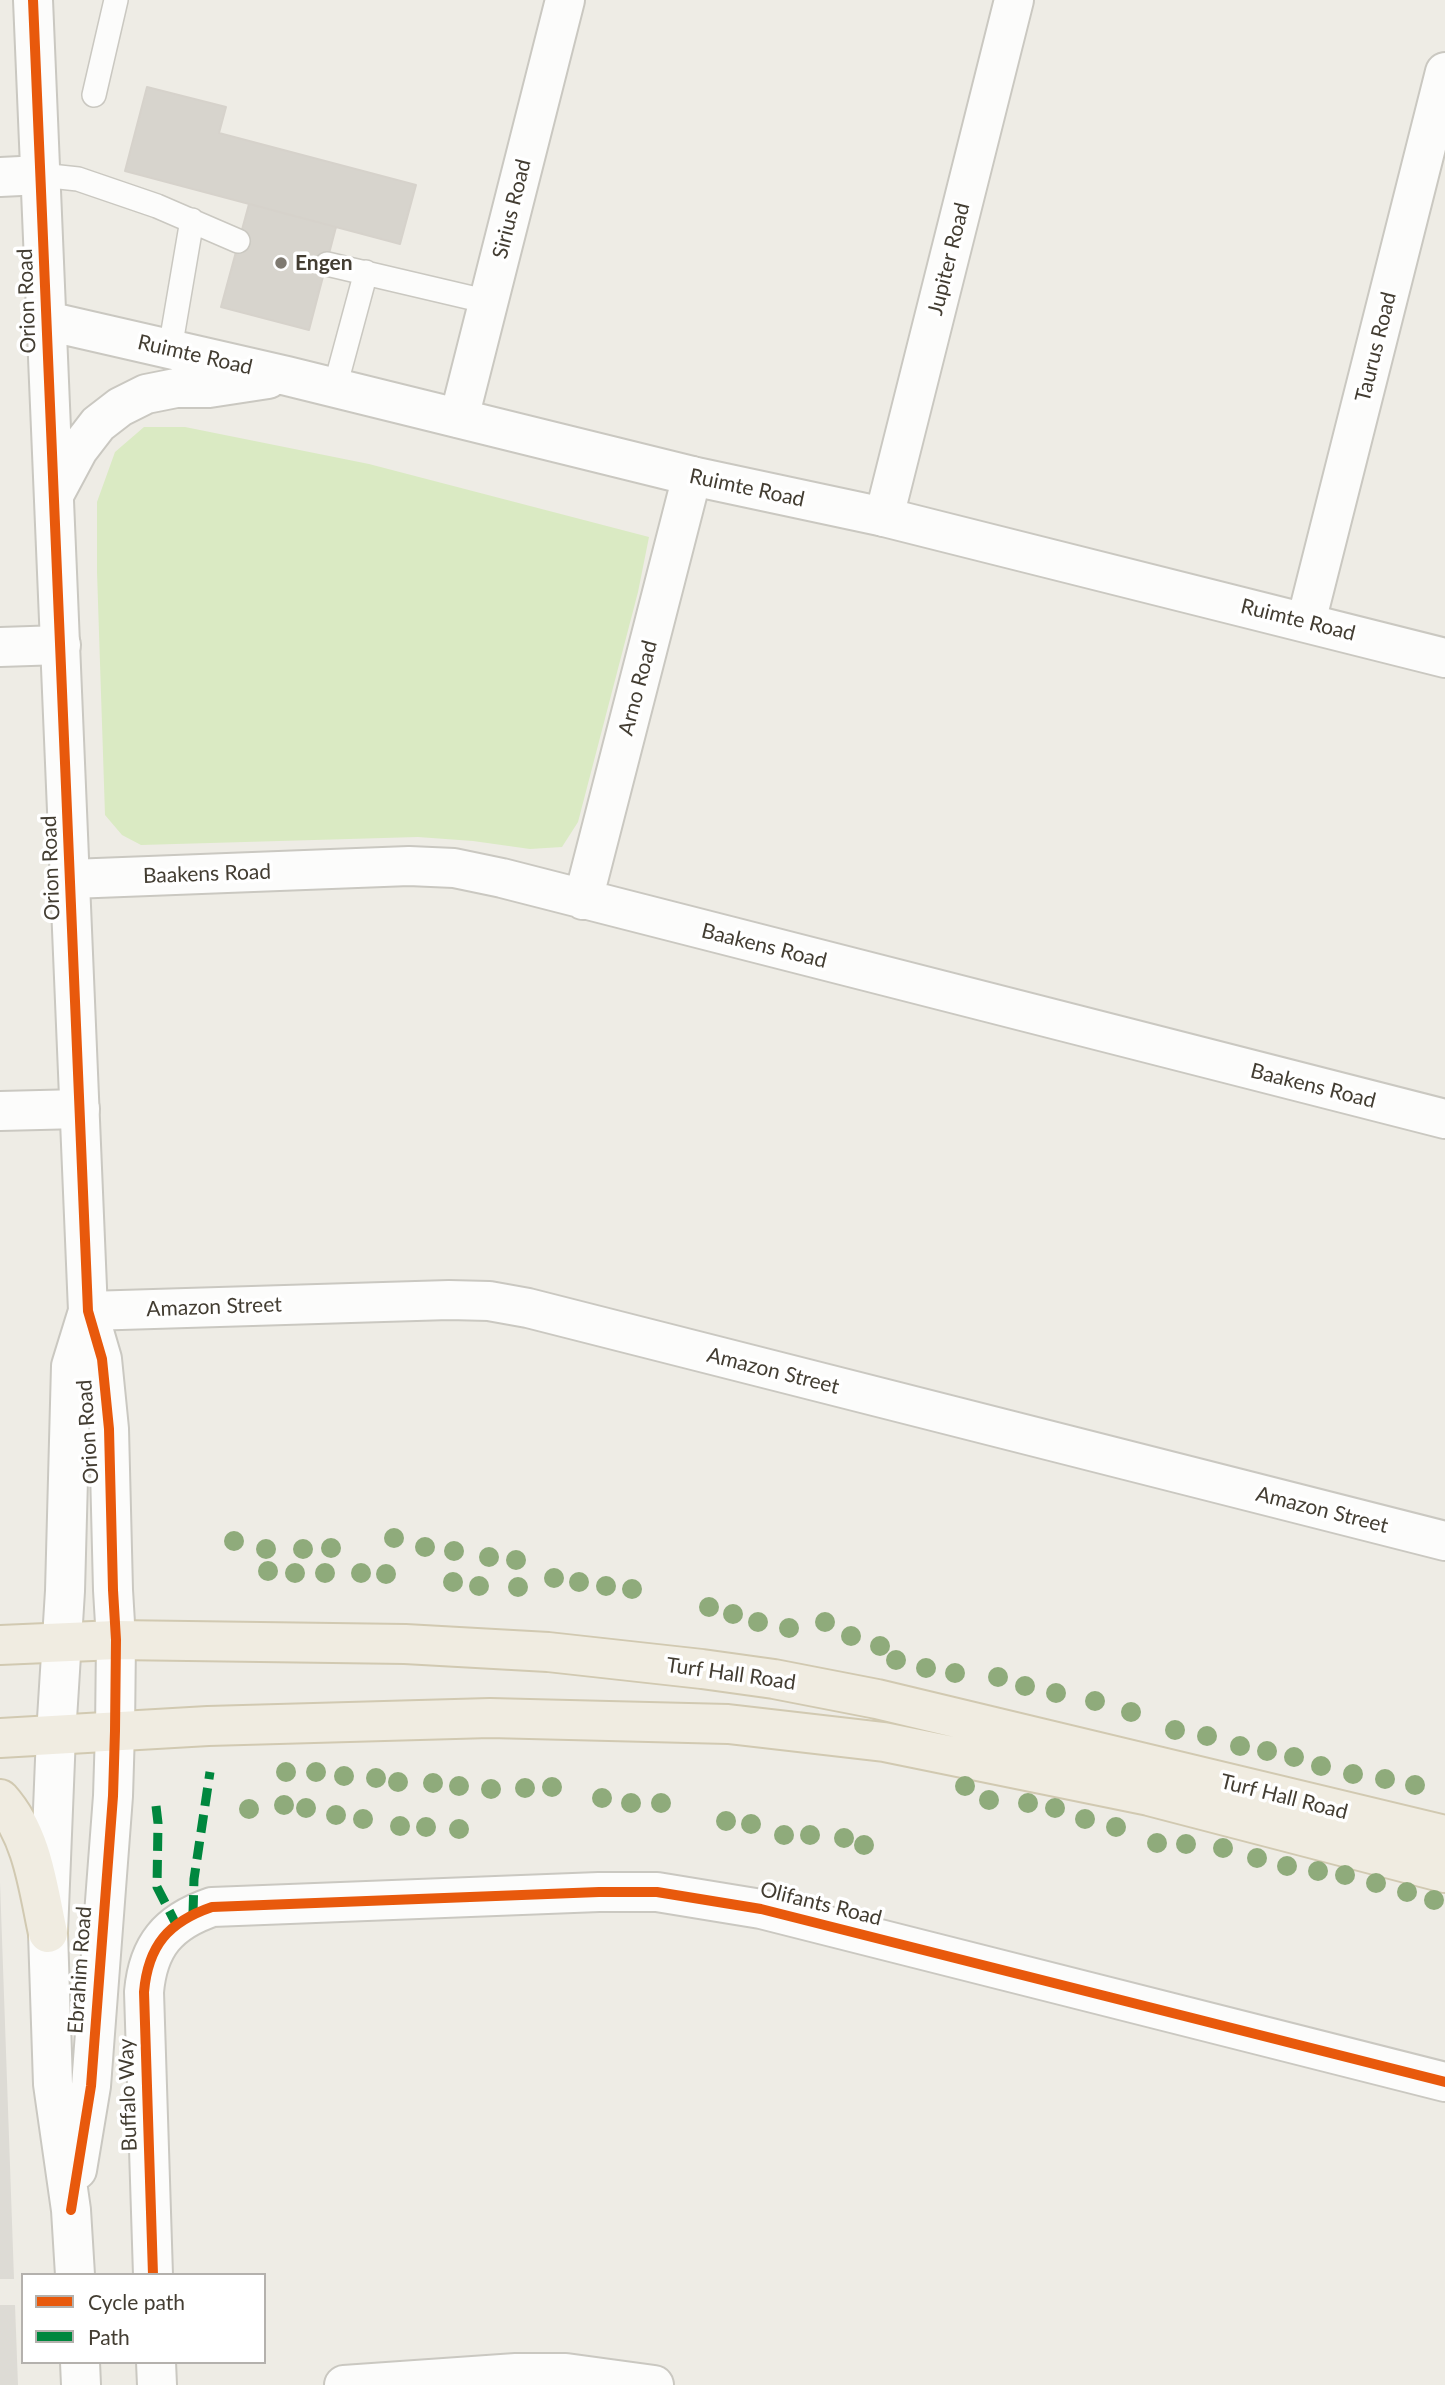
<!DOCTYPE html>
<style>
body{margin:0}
#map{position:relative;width:1445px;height:2385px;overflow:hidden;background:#eeece5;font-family:Lato,sans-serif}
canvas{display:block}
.legend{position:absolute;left:21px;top:2273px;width:245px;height:91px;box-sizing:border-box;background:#fff;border:2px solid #b4b1ad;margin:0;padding:9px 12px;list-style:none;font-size:21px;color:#433d32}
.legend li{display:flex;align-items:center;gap:14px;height:35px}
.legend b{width:35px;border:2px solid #b4b1ad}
</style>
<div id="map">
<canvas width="1445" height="2385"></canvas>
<ul class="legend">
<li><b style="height:9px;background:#e8590c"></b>Cycle path</li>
<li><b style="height:9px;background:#00873e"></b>Path</li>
</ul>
</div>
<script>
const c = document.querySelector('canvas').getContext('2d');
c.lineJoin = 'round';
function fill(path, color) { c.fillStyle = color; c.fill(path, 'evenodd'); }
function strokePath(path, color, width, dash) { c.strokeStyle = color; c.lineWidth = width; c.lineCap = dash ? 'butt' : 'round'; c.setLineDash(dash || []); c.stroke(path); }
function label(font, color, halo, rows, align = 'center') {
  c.font = font + ' Lato,sans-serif'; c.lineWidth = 7; c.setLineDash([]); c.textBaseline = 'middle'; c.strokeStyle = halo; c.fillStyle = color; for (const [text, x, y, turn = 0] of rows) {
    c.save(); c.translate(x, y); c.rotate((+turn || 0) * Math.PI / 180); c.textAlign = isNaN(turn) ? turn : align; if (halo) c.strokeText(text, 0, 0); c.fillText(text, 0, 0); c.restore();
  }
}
fill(new Path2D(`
 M 144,427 L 185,427 L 369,464 L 649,537 L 638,592 L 578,822 L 562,847 L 530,849 L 473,841 L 418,837 L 141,845 L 122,835 L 105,815 L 97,572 L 97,502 L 115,452 Z`), '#daeac3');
fill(new Path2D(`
 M 0,1882 L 14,2279 L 0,2279 Z
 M 0,2305 L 15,2305 L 18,2385 L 0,2385 Z`), '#dddbd5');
const building = new Path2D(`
 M 147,87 L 226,107 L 219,133 L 416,185 L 400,244 L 125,171 Z
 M 249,204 L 336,227 L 309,330 L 221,307 Z`);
fill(building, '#d7d4cd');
strokePath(building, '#d6d2cb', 2);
const service = new Path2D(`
 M 94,95 L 116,0
 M 41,175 L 78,179 L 157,206 L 238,241
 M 327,264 L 489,302
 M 170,349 L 192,220
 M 335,387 L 366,272`);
const minor = new Path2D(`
 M 0,177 L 41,175
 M 459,418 L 565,0
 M 884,517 L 1014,0
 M 1306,622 L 1445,72
 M 0,647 L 61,645
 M 71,879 L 409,866 L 454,868 L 502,878 L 1445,1119
 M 583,900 L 692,476
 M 0,1111 L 80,1109
 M 88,1311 L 449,1300 L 489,1301 L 528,1308 L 1445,1541
 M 56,1735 L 48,1933 L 53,2084 L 71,2210 L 75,2275
 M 77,2170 L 91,2086 L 113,1796 L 115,1731
 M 153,2275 L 144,1992 C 148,1946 168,1922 212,1907 L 599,1892 L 657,1892 L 761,1909 L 1445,2082
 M 80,2362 L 81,2385
 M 156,2362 L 157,2385
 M 344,2385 L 516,2373 L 566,2373 L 654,2385`);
const tertiary = new Path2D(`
 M 33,0 L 88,1311 L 102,1359 L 109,1429 L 113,1590 L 116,1640 L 115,1731
 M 47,321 L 287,376 L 692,476 L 884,517 L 1445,658
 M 55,493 L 78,450 L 98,424 L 120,407 L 146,394 L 176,388 L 209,388 L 268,379
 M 56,1735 L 65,1591 L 71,1366 L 88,1311`);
const primary = new Path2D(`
 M 0,1645 L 116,1640 L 405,1644 L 548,1652 L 702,1669 L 774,1679 L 877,1699 L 1445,1835
 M 0,1738 L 208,1726 L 490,1718 L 728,1724 L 884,1742 L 1149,1796 L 1445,1873
 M 0,1799 C 33,1836 38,1887 48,1933`);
strokePath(service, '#cac8c1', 26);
strokePath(minor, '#cac8c1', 42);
strokePath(tertiary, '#cac8c1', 42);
strokePath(primary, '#d1c9b1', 42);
strokePath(service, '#fcfcfb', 23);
strokePath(minor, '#fcfcfb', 38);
strokePath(tertiary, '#fcfcfb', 38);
strokePath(primary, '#f0ece1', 38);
strokePath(new Path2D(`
 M 156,1806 L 158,1823 L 157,1887 L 176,1924
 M 193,1913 L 194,1879 L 210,1772`), '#00873e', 9, [18, 9]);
strokePath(new Path2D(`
 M 33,0 L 88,1311 L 102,1359 L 109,1429 L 113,1590 L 116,1640 L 115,1731 L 113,1796 L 91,2086 L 71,2210
 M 153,2275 L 144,1992 C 148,1946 168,1922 212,1907 L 599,1892 L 657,1892 L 761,1909 L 1445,2082`), '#e8590c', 10);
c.fillStyle = '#8fab7b';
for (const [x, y] of [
 [394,1538],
 [234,1541],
 [425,1547],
 [331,1548],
 [266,1549],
 [303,1549],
 [454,1551],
 [489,1557],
 [516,1560],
 [268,1571],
 [295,1573],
 [325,1573],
 [361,1573],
 [386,1574],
 [554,1578],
 [453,1582],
 [579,1582],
 [479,1586],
 [606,1586],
 [518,1587],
 [632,1589],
 [709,1607],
 [733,1614],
 [758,1622],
 [825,1622],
 [789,1628],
 [851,1636],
 [880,1646],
 [896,1660],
 [926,1668],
 [955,1673],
 [998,1677],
 [1025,1686],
 [1056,1693],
 [1095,1701],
 [1131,1712],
 [1175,1730],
 [1207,1736],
 [1240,1746],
 [1267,1751],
 [1294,1757],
 [1321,1766],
 [286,1772],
 [316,1772],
 [1353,1774],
 [344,1776],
 [376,1778],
 [1385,1779],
 [398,1782],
 [433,1783],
 [1415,1785],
 [459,1786],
 [965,1786],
 [552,1787],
 [525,1788],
 [491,1789],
 [602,1798],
 [989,1800],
 [631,1803],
 [661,1803],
 [1028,1803],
 [284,1805],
 [306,1808],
 [1055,1808],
 [249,1809],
 [336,1815],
 [363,1819],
 [1085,1819],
 [726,1821],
 [751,1824],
 [400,1826],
 [426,1827],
 [1116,1827],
 [459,1829],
 [784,1835],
 [810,1835],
 [844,1838],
 [1157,1843],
 [1186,1844],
 [864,1845],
 [1223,1848],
 [1257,1858],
 [1287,1866],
 [1318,1871],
 [1345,1875],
 [1376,1883],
 [1407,1892],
 [1434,1900]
]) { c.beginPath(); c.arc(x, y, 10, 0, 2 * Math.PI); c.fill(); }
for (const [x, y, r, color] of [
 [281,263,7,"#7f7a71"]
]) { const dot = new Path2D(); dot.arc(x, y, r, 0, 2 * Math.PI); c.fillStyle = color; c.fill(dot); strokePath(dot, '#fff', 2.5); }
label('21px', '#433d32', '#fff', [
 ["Sirius Road",512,209,-76],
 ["Jupiter Road",949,259,-76],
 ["Orion Road",27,301,-92],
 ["Taurus Road",1376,347,-76],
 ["Ruimte Road",195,355,13],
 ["Ruimte Road",747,488,12],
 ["Ruimte Road",1298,620,14],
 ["Arno Road",638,688,-75],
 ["Orion Road",51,868,-92],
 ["Baakens Road",207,874,-2],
 ["Baakens Road",764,946,14],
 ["Baakens Road",1313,1086,14],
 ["Amazon Street",214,1307,-2],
 ["Amazon Street",773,1371,14],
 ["Orion Road",88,1432,-94],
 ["Amazon Street",1322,1510,14],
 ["Turf Hall Road",731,1674,8],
 ["Turf Hall Road",1284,1797,14],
 ["Olifants Road",821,1904,14],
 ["Ebrahim Road",80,1970,-86],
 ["Buffalo Way",128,2095,-92]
]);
label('bold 21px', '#433d32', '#fff', [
 ["Engen",295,263]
], 'left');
</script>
